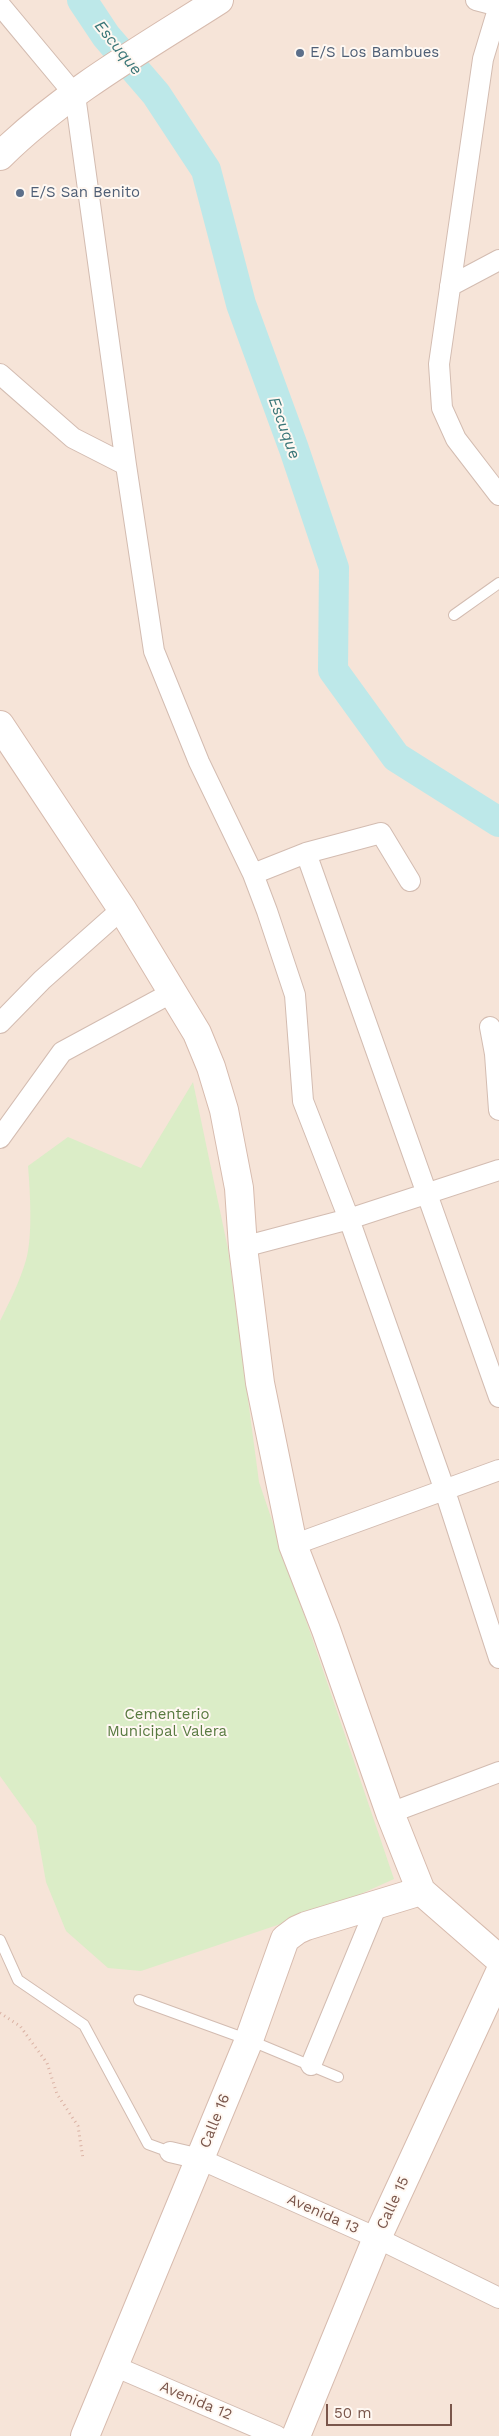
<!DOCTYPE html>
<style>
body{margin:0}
#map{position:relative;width:499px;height:2436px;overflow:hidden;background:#fdf3ea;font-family:"Work Sans",sans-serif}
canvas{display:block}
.scale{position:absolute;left:326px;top:2404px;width:126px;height:22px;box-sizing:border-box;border:2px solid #7a564b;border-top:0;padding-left:6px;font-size:15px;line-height:18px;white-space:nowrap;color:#7a564b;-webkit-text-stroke:4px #fff8f2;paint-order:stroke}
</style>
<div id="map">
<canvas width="499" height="2436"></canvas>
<div class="scale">50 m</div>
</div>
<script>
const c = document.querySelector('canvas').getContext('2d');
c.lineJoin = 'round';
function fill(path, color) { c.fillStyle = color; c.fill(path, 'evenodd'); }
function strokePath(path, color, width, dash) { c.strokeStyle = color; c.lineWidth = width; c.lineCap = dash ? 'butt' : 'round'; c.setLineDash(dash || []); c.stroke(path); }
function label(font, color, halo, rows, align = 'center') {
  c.font = font + ' "Work Sans",sans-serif'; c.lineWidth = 4; c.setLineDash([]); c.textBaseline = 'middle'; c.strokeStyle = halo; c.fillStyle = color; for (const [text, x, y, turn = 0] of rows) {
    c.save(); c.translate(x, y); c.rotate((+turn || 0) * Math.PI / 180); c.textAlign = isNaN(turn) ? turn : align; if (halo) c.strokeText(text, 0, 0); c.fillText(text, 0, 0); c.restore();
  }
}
fill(new Path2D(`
 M 0,0 L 499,0 L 499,2436 L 0,2436 Z`), '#f6e4d8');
fill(new Path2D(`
 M 193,1082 L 228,1249 L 259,1482 L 394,1879 L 334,1906 L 141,1971 L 108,1968 L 66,1931 L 46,1882 L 36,1826 L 0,1776 L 0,1321 C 10,1301 20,1281 26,1260 C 33,1237 30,1190 28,1166 L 68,1137 L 141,1168 Z`), '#dbedc7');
strokePath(new Path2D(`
 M 82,0 L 106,36 L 156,94 L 206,170 L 241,304 L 294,449 L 334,568 L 333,670 L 396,757 L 499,822`), '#bde8e9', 30);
const service = new Path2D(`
 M 454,615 L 499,583
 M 0,1940 L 18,1980 L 84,2025 L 148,2144 L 170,2152
 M 139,2000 L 249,2040 L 338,2077`);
const minor = new Path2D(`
 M 476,0 L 499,6
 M 0,5 L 75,95 L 126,465 L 154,651 L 199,762 L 253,874 L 267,911 L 295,995 L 303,1101 L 349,1219 L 444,1488 L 499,1658
 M 499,6 L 483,59 L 439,364 L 442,408 L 456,439 L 499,495
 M 450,286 L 499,260
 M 0,374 L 73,438 L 126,465
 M 306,853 L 499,1397
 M 253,874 L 306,853 L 381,833 L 410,881
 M 0,1023 L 42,980 L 122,909
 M 490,1027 L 495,1054 L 499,1110
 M 0,1138 L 62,1052 L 173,992
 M 243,1247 L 349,1219 L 499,1170
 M 293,1545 L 499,1470
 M 390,1813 L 499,1772
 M 311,2065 L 377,1905
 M 170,2152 L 200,2159 L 377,2238 L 499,2298
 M 114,2366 L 277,2436`);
const secondary = new Path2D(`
 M 0,156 C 64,93 144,48 219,0
 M 0,725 L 122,909 L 197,1033 L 211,1067 L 224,1110 L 239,1188 L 243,1247 L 260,1383 L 293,1545 L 326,1630 L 390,1813 L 421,1891 L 499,1959
 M 85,2436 L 249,2040 L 285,1939 L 297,1930 L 306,1926 L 421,1891
 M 296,2436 L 377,2238 L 499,1974`);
strokePath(service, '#d3bcb1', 12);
strokePath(minor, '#d3bcb1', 22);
strokePath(secondary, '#d7bbae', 30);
strokePath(new Path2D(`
 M 0,2013 L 20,2026 L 47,2063 L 57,2094 L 78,2126 L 83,2159`), '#dab1a3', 3, [1, 4]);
strokePath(service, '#fff', 10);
strokePath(minor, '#fff', 20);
strokePath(secondary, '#fff', 28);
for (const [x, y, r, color] of [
 [300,53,5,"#5c6f8a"],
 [20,193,5,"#5c6f8a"]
]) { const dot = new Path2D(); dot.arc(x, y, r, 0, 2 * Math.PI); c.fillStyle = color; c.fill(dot); strokePath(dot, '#fff8f2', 2); }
label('15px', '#4e5e75', '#fff8f2', [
 ["E/S Los Bambues",310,53],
 ["E/S San Benito",30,193]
], 'left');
label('15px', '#587a40', '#fff8f2', [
 ["Cementerio",167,1715],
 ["Municipal Valera",167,1732]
]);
label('15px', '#7a564b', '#fff8f2', [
 ["Calle 16",215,2121,-68],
 ["Calle 15",393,2203,-65],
 ["Avenida 13",323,2214,24],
 ["Avenida 12",196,2401,23]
]);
label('italic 16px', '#3a7678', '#fff8f2', [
 ["Escuque",118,48,51],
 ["Escuque",284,428,70]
]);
</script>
